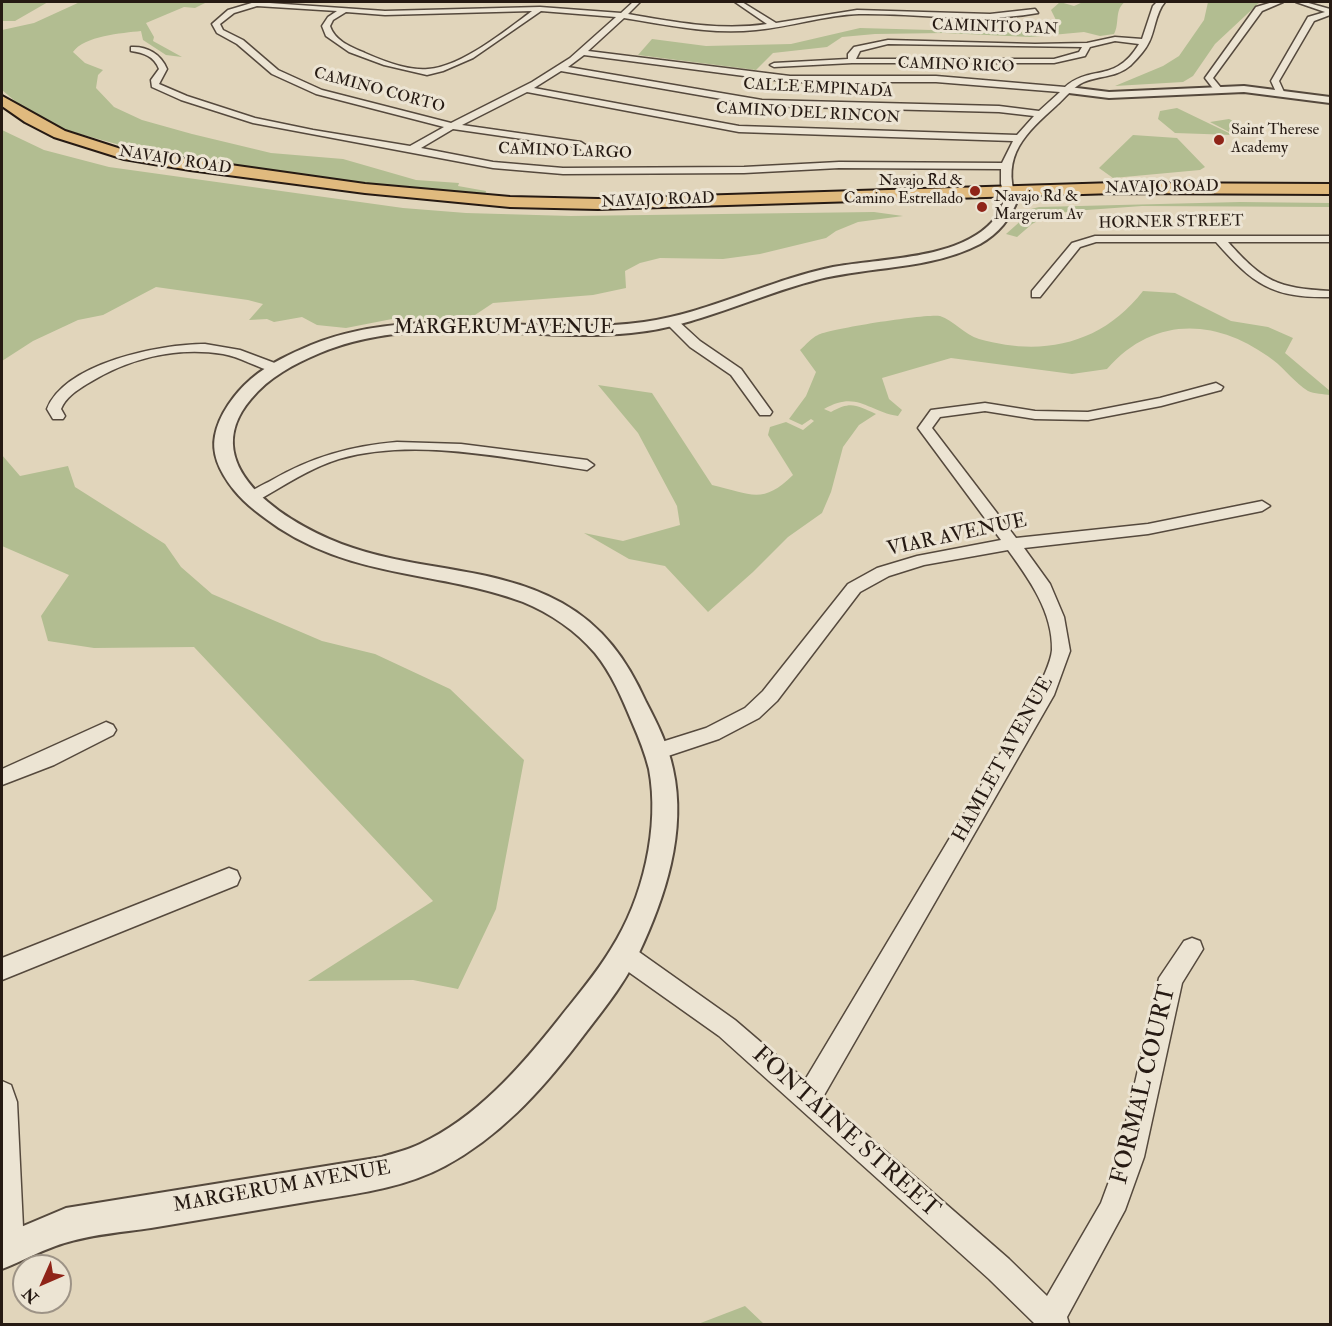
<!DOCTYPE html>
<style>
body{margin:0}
#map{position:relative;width:1332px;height:1326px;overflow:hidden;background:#e1d5bb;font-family:"IM FELL Double Pica",serif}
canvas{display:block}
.frame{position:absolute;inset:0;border:3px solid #261a13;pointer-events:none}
.north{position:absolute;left:12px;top:1254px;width:60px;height:60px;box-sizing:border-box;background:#ece4d3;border:2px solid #9d9386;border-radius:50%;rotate:225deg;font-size:16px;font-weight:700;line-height:24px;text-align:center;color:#261a13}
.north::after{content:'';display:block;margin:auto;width:21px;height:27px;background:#8f2418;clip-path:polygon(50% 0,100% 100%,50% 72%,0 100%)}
</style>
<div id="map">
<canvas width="1332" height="1326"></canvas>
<div class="frame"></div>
<div class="north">N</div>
</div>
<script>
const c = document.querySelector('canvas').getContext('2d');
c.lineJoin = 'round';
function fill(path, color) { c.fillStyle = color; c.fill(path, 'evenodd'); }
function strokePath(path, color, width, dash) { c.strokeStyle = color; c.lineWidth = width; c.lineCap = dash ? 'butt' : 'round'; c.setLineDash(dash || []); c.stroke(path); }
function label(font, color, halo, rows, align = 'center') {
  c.font = font + ' "IM FELL Double Pica",serif'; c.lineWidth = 6; c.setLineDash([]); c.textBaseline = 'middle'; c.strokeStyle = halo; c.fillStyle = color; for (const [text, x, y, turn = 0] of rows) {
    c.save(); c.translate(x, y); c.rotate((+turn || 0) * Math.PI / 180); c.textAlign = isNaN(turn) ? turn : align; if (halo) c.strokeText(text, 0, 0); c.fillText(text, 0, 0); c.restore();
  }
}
fill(new Path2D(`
 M 2,2 L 48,2 L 15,21 L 2,21 Z
 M 80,2 L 207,2 L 195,8 L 184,7 L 146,23 L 154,37 L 153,41 L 182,57 L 166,55 L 143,40 L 141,31 C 122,33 84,36 73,52 L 85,63 L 103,70 L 98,75 L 96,88 L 114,107 L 142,120 L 192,134 L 271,153 L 343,159 L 416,180 L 459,183 L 458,186 L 486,191 L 485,196 L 356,182 L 142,151 L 58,128 L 28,112 L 2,90 L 2,30 L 34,23 Z
 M 1060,2 L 1074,6 L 1083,2 L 1125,2 C 1114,10 1120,23 1114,34 L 1100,36 L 1084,32 L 1030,37 L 944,33 L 875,34 L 842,37 L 827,47 L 773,53 L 756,70 L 638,55 L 652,39 L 706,46 L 791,44 L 860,28 L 1002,32 L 1056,28 L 1057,22 L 1051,10 Z
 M 1208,2 L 1260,2 L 1215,44 L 1193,76 L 1183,82 L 1115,86 L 1163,66 L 1179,56 L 1204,20 Z
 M 1177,108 L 1233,135 L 1175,133 L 1158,119 L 1160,111 Z
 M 1229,119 L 1255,131 L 1235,135 L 1210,122 Z
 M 2,130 L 44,150 L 109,167 L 403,208 L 466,213 L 571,216 L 874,212 L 903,216 L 858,222 L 836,231 L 826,238 L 760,254 L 723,259 L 660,258 L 640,263 L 625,271 L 626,288 L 593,295 L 493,303 L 469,319 L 392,319 L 346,328 L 317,325 L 302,317 L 274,322 L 267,319 L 249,320 L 263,304 L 248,300 L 156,287 L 103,315 L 78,320 L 33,341 L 2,361 Z
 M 1133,135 L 1177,138 L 1205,167 L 1200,170 L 1113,178 L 1099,168 Z
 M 1240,202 L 1330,203 L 1330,207 L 1142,206 L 1073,211 L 1049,215 L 1032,224 L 1017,237 L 1006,234 L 1024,218 L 1027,210 L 1039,207 Z
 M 1143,291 L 1175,293 L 1231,321 L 1268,327 L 1293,338 L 1285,353 L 1330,391 L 1330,395 C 1324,394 1314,394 1308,391 C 1295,383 1285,369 1273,360 C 1219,319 1155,314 1107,369 L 1072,374 L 951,358 L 882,378 L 889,399 L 902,410 L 898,416 C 867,411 857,390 824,409 L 831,412 C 851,401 856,405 876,414 L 859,425 L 843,447 L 831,492 L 822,513 L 788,537 L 753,572 L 708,612 L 665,566 L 629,559 L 584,533 L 623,541 L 680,525 L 677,506 L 638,433 L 598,385 L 652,393 L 712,485 C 751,494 763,505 793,475 L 768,435 L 770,427 L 786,422 L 803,430 L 814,421 L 811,419 L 802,425 L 789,419 L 806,396 L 816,372 L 800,350 C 806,345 811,338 818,335 C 827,329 929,313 940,316 C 953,320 965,335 979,339 C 1043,357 1102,344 1143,291 Z
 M 2,455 L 20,476 L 68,466 L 75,487 L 165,544 L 181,567 L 212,594 L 322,641 L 375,654 L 450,689 L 524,760 L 496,909 L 458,989 L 413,980 L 308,981 L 433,901 L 194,647 L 94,648 L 48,641 L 41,616 L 69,575 L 2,546 Z
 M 745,1306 L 764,1324 L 698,1324 Z`), '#b2bd91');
const minor = new Path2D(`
 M 255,2 L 385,11 L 540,7 L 621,13 L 633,2 L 640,2 L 628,14 C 674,22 721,31 767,24 L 735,2 L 742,2 L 776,23 L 857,10 L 990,14 L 1035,9 L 1038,13 C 979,24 919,13 859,14 C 825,15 790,27 756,30 C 711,35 668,25 624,18 L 588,51 L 790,76 L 936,76 L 1065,87 C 1091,64 1115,84 1139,44 L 1115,41 L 1090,47 L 1085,56 L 1054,63 L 852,63 L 774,67 L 770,65 L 774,63 L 848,59 L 848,54 L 854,47 L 888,40 L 1035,44 L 1087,43 L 1115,37 L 1142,39 L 1153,6 L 1157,2 L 1165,2 C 1155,13 1155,33 1148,44 C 1145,50 1137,59 1131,65 C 1116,78 1101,75 1084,82 C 1073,87 1066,97 1057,105 C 1026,133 1001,155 1016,199 L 1011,202 L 1006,199 L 1001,184 L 1001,169 L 839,168 L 744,173 L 563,174 L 493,168 L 253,123 L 181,100 L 152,87 L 151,80 L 159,69 C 154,56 144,53 131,51 L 131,47 C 147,46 161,54 167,69 L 159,84 L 187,96 L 255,118 L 313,130 L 410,146 L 444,127 L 316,94 L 272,74 L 237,44 L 217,33 L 212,24 L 228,10 ZM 257,6 L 337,11 L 328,17 L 322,26 L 326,36 L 349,52 L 384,65 L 427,75 L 443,71 L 473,58 L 541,11 L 616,17 L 570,58 L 532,82 L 451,123 L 322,90 L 278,70 L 243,40 L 223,30 L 220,24 L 234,13 ZM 532,11 C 505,31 461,67 428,69 C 408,71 383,61 365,53 C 351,47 335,41 330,26 L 333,20 L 346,12 L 385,15 ZM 888,44 L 1082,47 L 1079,52 L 1054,59 L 856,59 L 860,51 ZM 584,55 L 790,82 L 936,82 L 1060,92 L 1039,111 L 999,106 L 762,100 L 568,67 ZM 561,71 L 762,106 L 999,112 L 1034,116 L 1017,135 L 739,126 L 534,88 ZM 527,92 L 739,132 L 1013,141 L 1002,163 L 839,162 L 744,167 L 563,168 L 493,162 L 421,148 L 453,129 L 578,147 L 584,152 L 590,152 L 590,148 L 581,142 L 462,125 Z
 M 1273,2 L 1283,2 L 1262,11 L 1213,78 L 1222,89 L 1215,91 L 1205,78 L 1256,7 Z
 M 1296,2 L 1305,2 L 1330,9 L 1330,15 L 1314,21 L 1279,81 L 1284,92 L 1280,95 L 1276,92 L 1271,81 L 1308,17 L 1325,12 Z
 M 1095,236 L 1330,236 L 1330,242 L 1228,242 C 1264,282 1277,288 1330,291 L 1330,297 C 1272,298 1254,285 1216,242 L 1096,242 L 1080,247 L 1040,297 L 1032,297 L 1032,291 L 1072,243 Z
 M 672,318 L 676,319 L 700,341 L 741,369 L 772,412 L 770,415 L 760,415 L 731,375 L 690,347 L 668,325 L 666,322 L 668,319 Z
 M 205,344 L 240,350 L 280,365 L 282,368 L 275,372 C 257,368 241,357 223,354 C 175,346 127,359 87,384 C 76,391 66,397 61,409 L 65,416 L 63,419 L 53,419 L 47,409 C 65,363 160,344 205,344 Z
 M 1216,383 L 1223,387 L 1221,390 L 1161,406 L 1088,420 L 1035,419 L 985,411 L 940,417 L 932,428 L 1016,538 L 1148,524 L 1262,501 L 1270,506 L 1262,511 L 1148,534 L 1024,548 L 1050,584 L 1064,617 L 1070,651 L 1054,695 L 823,1097 L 1009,1259 L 1047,1296 L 1101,1203 L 1118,1157 L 1159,978 L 1184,941 L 1192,938 L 1200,941 L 1203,949 L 1182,983 L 1144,1157 L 1125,1210 L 1067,1317 L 1069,1324 L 1035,1324 L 989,1279 L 719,1036 L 616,963 L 613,955 L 616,947 L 624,944 L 632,947 L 735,1020 L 805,1080 L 1036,694 C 1041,681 1051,663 1052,650 C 1053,612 1029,579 1008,550 L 924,565 L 889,576 L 860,592 L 777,701 L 759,718 L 719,739 L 656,760 L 649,758 L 646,752 L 649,746 L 706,728 L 745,708 L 763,691 L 848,584 L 877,568 L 917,556 L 1001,540 L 918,428 L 931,410 L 985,403 L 1035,411 L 1088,412 L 1160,398 Z
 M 397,442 L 461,444 L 587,460 L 594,465 L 587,470 C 510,459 416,437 339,459 C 310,468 283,486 257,501 L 247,501 L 244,498 C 250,490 263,485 272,480 C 312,457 350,446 397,442 Z
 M 106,722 L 113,725 L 116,730 L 113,735 L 54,765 L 2,785 L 2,769 Z
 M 229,868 L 237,871 L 240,878 L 237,885 L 2,980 L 2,958 Z
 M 2,1081 L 11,1085 L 17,1102 L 24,1248 L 20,1258 L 10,1262 L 2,1258 Z`);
const tertiary = new Path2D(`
 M 1244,86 L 1330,97 L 1330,103 L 1244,92 L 1109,98 L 1069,93 L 1064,90 L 1069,87 L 1109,92 Z
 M 1011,195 L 1018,199 C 1010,219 999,233 980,244 C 930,270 869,266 816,280 C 754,296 696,327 631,333 C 528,343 419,312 320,353 C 294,364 269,377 251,399 C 191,469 295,529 353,548 C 421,571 498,567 562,603 C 603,626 627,660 646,702 C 657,723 668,745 673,769 C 687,832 665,898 638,955 C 623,987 598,1016 577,1044 C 540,1092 499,1137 445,1166 C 406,1187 362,1193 318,1200 C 262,1209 207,1219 151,1228 C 124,1232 95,1234 68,1242 C 45,1248 23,1261 2,1269 L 2,1235 L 66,1208 L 382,1157 C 394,1153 408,1150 420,1144 C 476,1118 520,1068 558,1020 C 576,997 596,974 611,949 C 643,899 660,827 649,769 C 645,753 639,738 632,722 C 622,698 612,674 595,653 C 576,631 550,613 523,602 C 440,571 358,579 279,528 C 263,517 246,505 234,490 C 222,475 211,456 215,436 C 219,414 235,393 251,379 C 270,363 290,354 311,345 C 419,302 533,337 644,322 C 709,313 769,280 833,267 C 881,258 957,260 992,222 C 999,215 1002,205 1006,196 Z`);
const primary = new Path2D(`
 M 2,96 L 65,131 L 124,150 L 365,184 L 510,197 L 598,199 L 1115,183 L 1330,184 L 1330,194 L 1115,193 L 598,209 L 510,207 L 365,193 L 190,170 L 124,159 L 54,137 L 25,122 L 2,106 Z`);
strokePath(minor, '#55493d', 3);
strokePath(tertiary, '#55493d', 4);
strokePath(primary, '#261a13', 4);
fill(minor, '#ece4d3');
fill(tertiary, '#ece4d3');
fill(primary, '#e0ba7e');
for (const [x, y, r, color] of [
 [1219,140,6,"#8f2418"],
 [975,191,6,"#8f2418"],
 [982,207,6,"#8f2418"]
]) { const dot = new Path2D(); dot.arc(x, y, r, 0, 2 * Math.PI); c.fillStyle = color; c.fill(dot); strokePath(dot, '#ece4d3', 2); }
label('16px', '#261a13', '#ece4d3', [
 ["CAMINITO PAN",995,28,2],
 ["CAMINO RICO",956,66,2],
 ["CALLE EMPINADA",818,89,3],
 ["CAMINO CORTO",379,91,15],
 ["CAMINO DEL RINCON",808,114,3],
 ["CAMINO LARGO",565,152,2],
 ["NAVAJO ROAD",175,161,9],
 ["NAVAJO ROAD",1162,188,-1],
 ["NAVAJO ROAD",658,201,-2],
 ["HORNER STREET",1171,223,-1]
]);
label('16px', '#261a13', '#ece4d3', [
 ["Saint Therese",1231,131],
 ["Academy",1231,149],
 ["Navajo Rd &",963,182,"right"],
 ["Camino Estrellado",963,200,"right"],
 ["Navajo Rd &",994,198],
 ["Margerum Av",994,216]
], 'left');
label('20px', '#261a13', '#ece4d3', [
 ["MARGERUM AVENUE",504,329],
 ["VIAR AVENUE",957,536,-12],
 ["HAMLET AVENUE",1004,760,-61],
 ["MARGERUM AVENUE",282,1188,-10]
]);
label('24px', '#261a13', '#ece4d3', [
 ["FORMAL COURT",1145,1085,-76],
 ["FONTAINE STREET",845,1133,42]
]);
</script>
